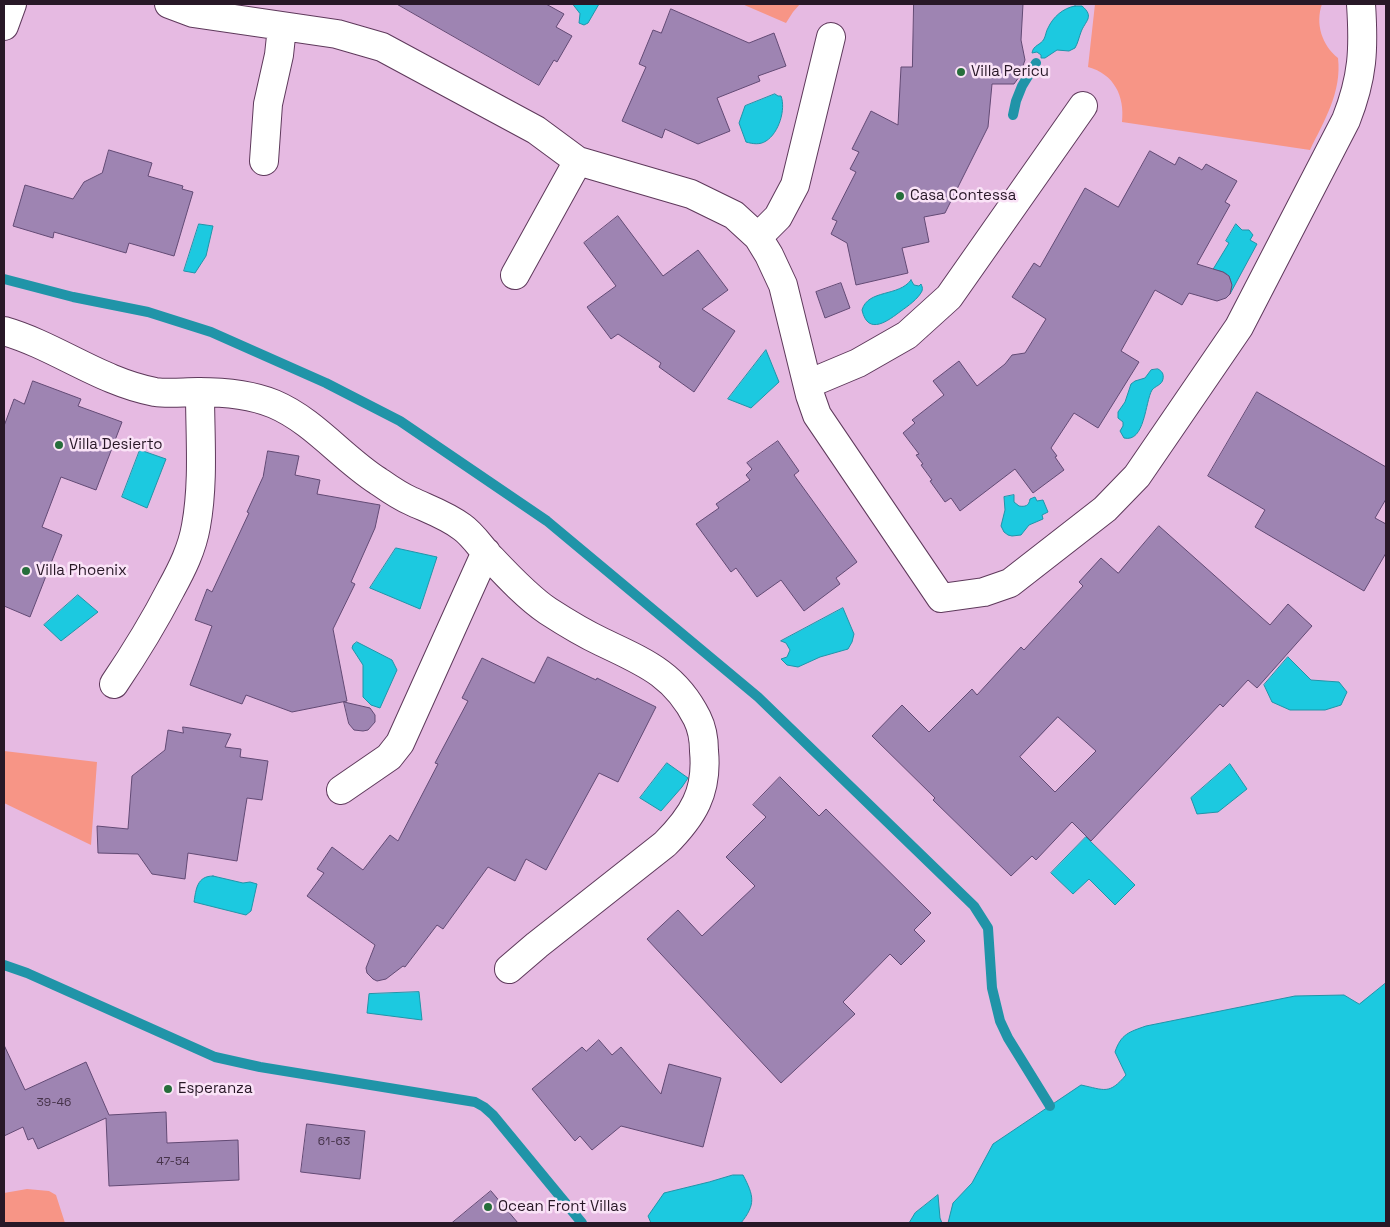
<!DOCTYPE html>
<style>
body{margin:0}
#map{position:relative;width:1390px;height:1227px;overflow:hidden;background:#e6bae2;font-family:"Space Grotesk",sans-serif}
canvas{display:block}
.frame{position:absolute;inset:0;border:5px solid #281827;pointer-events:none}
</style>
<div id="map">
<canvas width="1390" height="1227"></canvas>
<div class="frame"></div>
</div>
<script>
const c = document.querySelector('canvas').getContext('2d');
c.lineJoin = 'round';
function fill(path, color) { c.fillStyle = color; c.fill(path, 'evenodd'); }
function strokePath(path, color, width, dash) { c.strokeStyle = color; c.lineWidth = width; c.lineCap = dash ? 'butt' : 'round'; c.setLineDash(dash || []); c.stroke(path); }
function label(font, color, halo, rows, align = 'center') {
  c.font = font + ' "Space Grotesk",sans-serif'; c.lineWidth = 5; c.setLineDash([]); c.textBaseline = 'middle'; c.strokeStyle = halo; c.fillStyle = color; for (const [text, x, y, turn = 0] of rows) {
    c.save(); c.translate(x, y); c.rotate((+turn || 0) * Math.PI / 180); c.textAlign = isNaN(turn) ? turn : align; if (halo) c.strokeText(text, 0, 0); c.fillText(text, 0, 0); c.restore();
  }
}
fill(new Path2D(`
 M 742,4 L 800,4 L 793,12 L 786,23 Z
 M 1095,4 L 1322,4 C 1315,24 1322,45 1338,58 C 1342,92 1324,121 1310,150 L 1122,122 C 1125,96 1114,74 1088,67 Z
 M 4,751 L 97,762 L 91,845 L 4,803 Z
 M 27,1189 L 49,1191 L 56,1195 L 65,1223 L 4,1223 L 4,1193 Z`), '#f79586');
const water = new Path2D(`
 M 573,4 L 599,4 L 588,23 L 584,25 L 579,23 L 580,14 Z
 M 1075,6 L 1082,6 C 1095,17 1085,21 1081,32 C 1079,37 1078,43 1075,48 L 1069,51 L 1057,50 L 1045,58 L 1041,58 L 1041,55 L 1037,52 L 1032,53 C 1033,45 1041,45 1044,39 C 1046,35 1046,31 1048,28 C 1053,17 1063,8 1075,6 Z
 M 775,94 L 778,96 L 781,96 C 786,109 779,133 766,141 C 760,145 753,144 746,142 L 739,123 L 745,106 Z
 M 199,224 L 213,226 L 206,256 L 195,273 L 184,271 Z
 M 1236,224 L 1242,230 L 1249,230 L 1253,235 L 1250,240 L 1257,244 L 1230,294 C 1234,279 1228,269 1212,271 L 1229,243 L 1226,241 Z
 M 911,280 L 914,285 L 919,286 L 921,284 C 922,287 923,287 922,291 C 918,299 908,306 901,311 C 889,320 868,337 862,310 C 868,289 899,297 911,280 Z
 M 766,350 L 779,382 L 751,408 L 728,399 Z
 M 1158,369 C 1162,371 1164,374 1163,379 C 1162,385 1155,386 1152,390 C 1145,402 1145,443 1124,438 L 1120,431 L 1123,426 L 1123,422 L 1118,418 L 1118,412 L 1125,402 L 1131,384 L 1135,381 L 1145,378 L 1151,370 Z
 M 140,450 L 166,459 L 147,508 L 122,497 Z
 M 1014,495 L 1014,502 L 1019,506 C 1025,507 1029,506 1030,499 L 1035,497 L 1037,501 L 1043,500 L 1048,512 L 1042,515 L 1043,519 L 1029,525 L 1021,535 L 1012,536 L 1008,535 L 1004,532 L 1001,526 L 1005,510 L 1004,497 Z
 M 396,548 L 437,557 L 420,609 L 370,588 Z
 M 78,595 L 98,612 L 61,641 L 44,625 Z
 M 843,608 L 854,634 L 852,642 L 848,649 L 820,657 L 798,667 L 787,665 L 781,659 L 787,657 L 790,650 L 786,643 L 781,641 Z
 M 357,642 L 392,660 L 397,670 L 380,708 L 371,705 L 363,697 L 363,665 L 352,648 L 353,645 Z
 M 1288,657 L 1311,680 L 1339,682 L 1347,692 L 1341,705 L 1325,710 L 1290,710 L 1272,702 L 1264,685 Z
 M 667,763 L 688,778 L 682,787 L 661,811 L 640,798 Z
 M 1230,764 L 1247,789 L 1218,812 L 1197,814 L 1191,798 Z
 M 1086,837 L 1135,885 L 1115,905 L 1089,879 L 1073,894 L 1051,873 Z
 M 213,876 L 243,883 L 250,882 L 257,884 L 251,911 L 246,915 L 194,902 C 196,889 197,876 213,876 Z
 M 1386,983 L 1386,1223 L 948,1223 L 953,1203 L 972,1183 L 993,1144 L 1081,1085 C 1105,1090 1109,1095 1126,1075 L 1115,1052 C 1121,1034 1129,1032 1146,1026 L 1295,996 L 1344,995 L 1359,1004 Z
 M 419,992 L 422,1020 L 367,1013 L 369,994 Z
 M 733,1175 L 743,1175 C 754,1196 756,1204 741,1223 L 651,1223 L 648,1216 L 664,1193 L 709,1182 Z
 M 938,1195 L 940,1218 L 942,1223 L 909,1223 L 915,1213 Z`);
fill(water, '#1cc9e0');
strokePath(water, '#2094a8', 1);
strokePath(new Path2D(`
 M 1013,115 L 1016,101 L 1022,86 L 1036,63
 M 4,279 L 73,297 L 148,312 L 211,332 L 326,383 L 400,421 L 547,521 L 758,697 L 974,906 L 988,928 L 992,988 L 1000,1021 L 1008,1038 L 1050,1106
 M 4,965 L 27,973 L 215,1057 L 260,1067 L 475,1102 L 484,1107 L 493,1115 L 582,1223`), '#2094a8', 10);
const building = new Path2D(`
 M 397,4 L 546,4 L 564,14 L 556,27 L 572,36 L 557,62 L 554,60 L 539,85 Z
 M 914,4 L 1023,4 L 1021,40 L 1025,60 L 1019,77 L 1014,84 L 992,84 L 988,127 L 945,213 L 924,217 L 929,242 L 902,248 L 908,273 L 856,285 L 847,243 L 831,234 L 837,221 L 832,219 L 856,172 L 850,169 L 859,152 L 852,149 L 871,111 L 898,125 L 901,67 L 912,67 Z
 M 671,9 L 749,43 L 774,33 L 786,66 L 758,76 L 760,81 L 717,98 L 730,131 L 698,144 L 665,129 L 662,138 L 622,121 L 646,67 L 639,64 L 653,30 L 661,33 Z
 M 109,150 L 152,163 L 148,176 L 183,186 L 182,189 L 193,192 L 174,256 L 129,243 L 126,253 L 54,232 L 53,238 L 13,226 L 25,185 L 73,199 L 84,182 L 102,173 Z
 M 1150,151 L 1175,165 L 1179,157 L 1202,170 L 1206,164 L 1237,181 L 1225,202 L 1230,205 L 1197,264 L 1223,272 L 1229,276 L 1232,285 L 1230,294 L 1226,298 L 1217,301 L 1189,293 L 1182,305 L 1155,290 L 1121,351 L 1139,362 L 1098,428 L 1074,413 L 1051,448 L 1057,456 L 1055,457 L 1064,470 L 1033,493 L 1015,469 L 960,511 L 951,498 L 945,502 L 930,481 L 932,480 L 921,465 L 923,464 L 916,455 L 919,454 L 903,433 L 915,423 L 912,420 L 944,395 L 933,381 L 959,361 L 977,386 L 1005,364 L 1012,355 L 1025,353 L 1046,319 L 1012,297 L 1034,263 L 1040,267 L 1085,188 L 1118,207 Z
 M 618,216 L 663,276 L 698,250 L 728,290 L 702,309 L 735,331 L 694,392 L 659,367 L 661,363 L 618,334 L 611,339 L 587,307 L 616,286 L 584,243 Z
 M 841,283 L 850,308 L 825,318 L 816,292 Z
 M 33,381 L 81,399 L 78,406 L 122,422 L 96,490 L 61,477 L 42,527 L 62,535 L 30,617 L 4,606 L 4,426 L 14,399 L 24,404 Z
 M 1257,392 L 1386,467 L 1386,499 L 1375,518 L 1386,524 L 1386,553 L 1364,591 L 1255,527 L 1265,510 L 1208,476 Z
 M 778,441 L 799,471 L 794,475 L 857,562 L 836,578 L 840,584 L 804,611 L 781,580 L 757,597 L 736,568 L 731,572 L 696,524 L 719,508 L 716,504 L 750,480 L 746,475 L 752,469 L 747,463 Z
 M 268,451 L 299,456 L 295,475 L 320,480 L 317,494 L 380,505 L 375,528 L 351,582 L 355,584 L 333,629 L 347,701 L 292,712 L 246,695 L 242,704 L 190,685 L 212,626 L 195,620 L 207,589 L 212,592 L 249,513 L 247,512 L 263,477 Z
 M 1159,526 L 1270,625 L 1288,604 L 1312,626 L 1257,688 L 1248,680 L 1223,707 L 1220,704 L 1091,841 L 1072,822 L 1036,860 L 1032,856 L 1011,876 L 933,800 L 935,798 L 872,736 L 902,705 L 929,732 L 972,689 L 977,695 L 1021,647 L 1024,650 L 1083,586 L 1079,582 L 1101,558 L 1118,573 ZM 1058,717 L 1096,751 L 1055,792 L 1020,757 Z
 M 548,657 L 596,680 L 597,678 L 656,707 L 618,782 L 599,773 L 546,870 L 526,859 L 515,881 L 488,867 L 443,929 L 437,925 L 405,967 L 403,966 L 386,979 L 377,981 L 373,979 L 367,973 L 366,968 L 375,945 L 307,896 L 324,873 L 317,869 L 332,847 L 363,870 L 390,835 L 398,841 L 438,764 L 435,763 L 468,701 L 462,698 L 482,658 L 534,683 Z
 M 344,702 L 370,708 L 375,715 L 375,722 L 368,730 L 363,731 L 354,730 L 349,724 Z
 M 183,727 L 231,734 L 225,747 L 241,749 L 240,757 L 268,761 L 262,800 L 247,798 L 237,861 L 188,853 L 185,879 L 152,874 L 138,854 L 98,853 L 97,826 L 128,829 L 132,776 L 165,750 L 168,730 L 183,733 Z
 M 780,777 L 819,816 L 826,809 L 931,913 L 914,930 L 925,941 L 901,965 L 890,954 L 843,1002 L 855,1014 L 781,1083 L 647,939 L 678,910 L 702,936 L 755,886 L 726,857 L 766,817 L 753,805 Z
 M 599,1040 L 612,1055 L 621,1047 L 661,1094 L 669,1064 L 721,1078 L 703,1147 L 621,1126 L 592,1150 L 580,1136 L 575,1141 L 532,1089 L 582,1047 L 586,1051 Z
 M 4,1045 L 25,1090 L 86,1062 L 109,1115 L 166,1112 L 167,1143 L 238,1140 L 239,1180 L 109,1186 L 106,1118 L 38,1149 L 33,1138 L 28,1140 L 23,1127 L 4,1136 Z
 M 307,1124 L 365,1131 L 360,1179 L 301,1172 Z
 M 491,1191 L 518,1223 L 452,1223 Z`);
fill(building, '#9e84b2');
strokePath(building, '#624a74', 1);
const minor = new Path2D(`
 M 169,4 L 193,13 L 337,34 L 382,47 L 536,130 L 578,161 L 691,194 L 734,215 L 758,237 L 769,255 L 783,285 L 810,395 L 817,415 L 941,598 L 984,592 L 1010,583 L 1105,509 L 1137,476 L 1239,327 L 1346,120 C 1363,77 1364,49 1361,4
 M 4,26 L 12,4
 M 264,161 L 268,104 L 279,55 L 282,27
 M 758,237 L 778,217 L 795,185 L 831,37
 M 515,275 L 578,161
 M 4,331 C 56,346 101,382 155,392 C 169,394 184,392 198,392 C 223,392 250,394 274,404 C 314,421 342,458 378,481 C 388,488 399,496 411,501 C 428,509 446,515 462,527 C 472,534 480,546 488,555 C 505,573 527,597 548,611 C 565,622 583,633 602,642 C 644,662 675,674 697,718 C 702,728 704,740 704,751 C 708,792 693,816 665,844 L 537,945 L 509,969
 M 808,384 L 858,363 L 907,335 L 949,297 L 1083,106
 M 114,684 C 135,653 154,622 171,589 C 182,569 192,549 196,526 C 204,482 200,436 200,392
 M 341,790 L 389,757 L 400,743 L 486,552`);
strokePath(minor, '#5e395b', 30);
strokePath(minor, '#fff', 28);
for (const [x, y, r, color] of [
 [961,72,5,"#266e3b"],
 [900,196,5,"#266e3b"],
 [59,445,5,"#266e3b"],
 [26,571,5,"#266e3b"],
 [168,1089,5,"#266e3b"],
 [488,1207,5,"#266e3b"]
]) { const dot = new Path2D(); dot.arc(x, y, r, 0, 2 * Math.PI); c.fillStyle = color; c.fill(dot); strokePath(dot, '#fae3f7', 2); }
label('12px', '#46334a', null, [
 ["39-46",54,1103],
 ["61-63",334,1142],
 ["47-54",173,1162]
]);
label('15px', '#281827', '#fae3f7', [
 ["Villa Pericu",971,72],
 ["Casa Contessa",910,196],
 ["Villa Desierto",69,445],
 ["Villa Phoenix",36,571],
 ["Esperanza",178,1089],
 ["Ocean Front Villas",498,1207]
], 'left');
</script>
